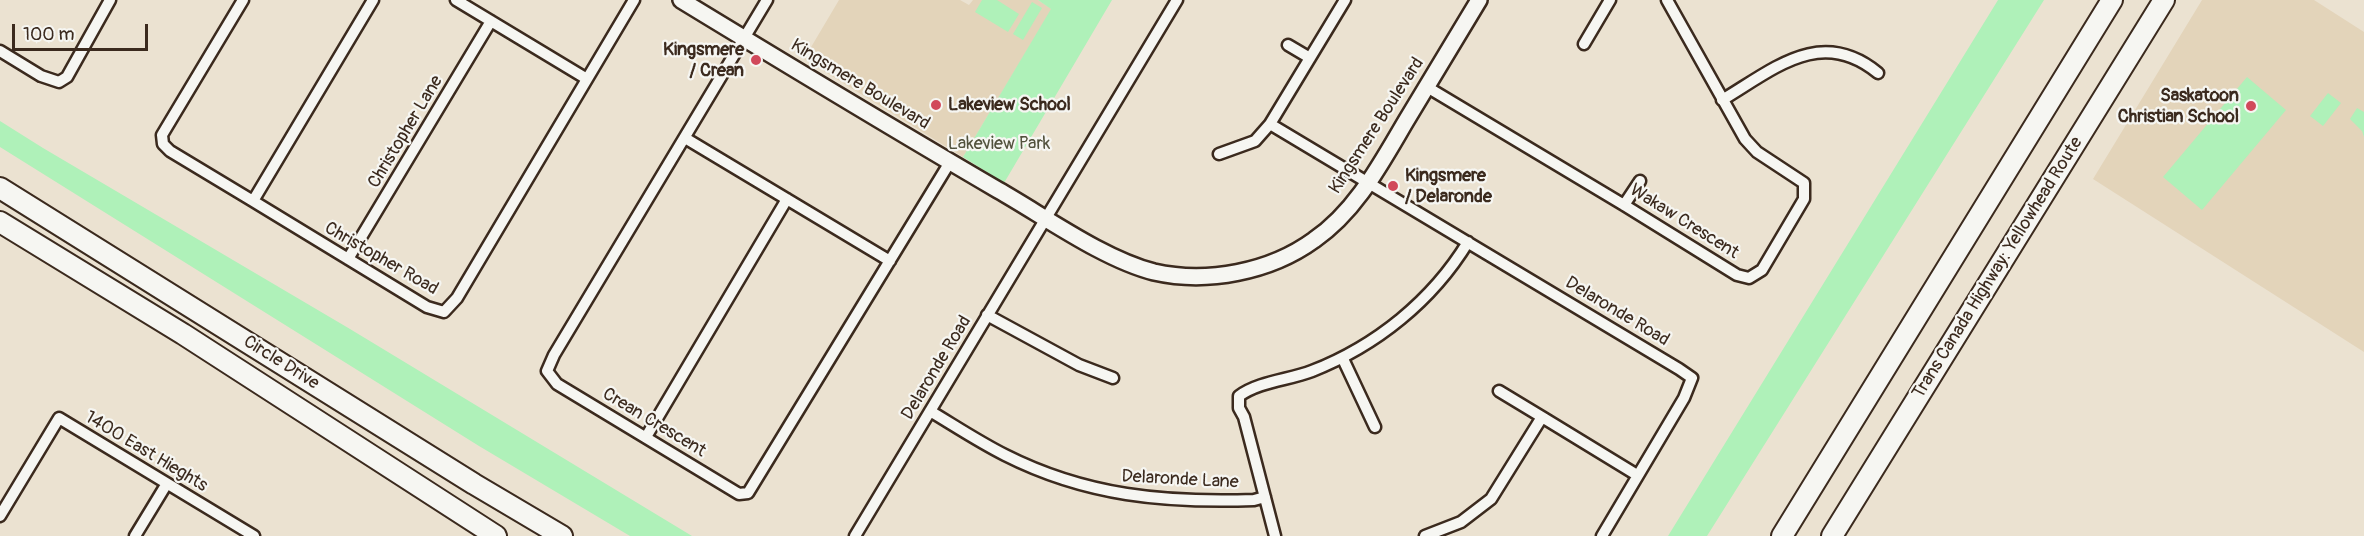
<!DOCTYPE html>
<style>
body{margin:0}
#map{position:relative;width:2364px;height:536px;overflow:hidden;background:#ebe2d1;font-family:Pangolin,sans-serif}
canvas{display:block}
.scale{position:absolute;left:12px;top:24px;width:136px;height:27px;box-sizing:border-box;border:3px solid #3b2a1e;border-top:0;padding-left:8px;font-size:18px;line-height:21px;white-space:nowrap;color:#3b2a1e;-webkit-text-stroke:4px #f6f6f2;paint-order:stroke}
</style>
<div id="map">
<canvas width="2364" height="536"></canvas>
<div class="scale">100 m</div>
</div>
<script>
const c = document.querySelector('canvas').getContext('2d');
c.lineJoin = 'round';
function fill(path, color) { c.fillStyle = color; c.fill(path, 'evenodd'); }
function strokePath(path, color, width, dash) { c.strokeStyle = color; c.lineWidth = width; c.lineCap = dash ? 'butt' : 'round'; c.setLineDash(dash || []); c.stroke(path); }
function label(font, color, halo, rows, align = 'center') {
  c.font = font + ' Pangolin,sans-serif'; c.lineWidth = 4.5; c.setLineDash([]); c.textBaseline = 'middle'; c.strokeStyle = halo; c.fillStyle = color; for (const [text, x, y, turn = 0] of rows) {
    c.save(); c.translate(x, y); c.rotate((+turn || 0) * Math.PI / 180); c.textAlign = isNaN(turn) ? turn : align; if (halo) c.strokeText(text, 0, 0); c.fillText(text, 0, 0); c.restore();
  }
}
fill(new Path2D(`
 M 839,0 L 960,0 L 969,5 L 973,0 L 1038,0 L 1052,9 L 963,157 L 804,59 Z
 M 2202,0 L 2314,0 L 2364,32 L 2364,352 L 2093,179 Z`), '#e3d4ba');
fill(new Path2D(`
 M 982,0 L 997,0 L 1019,14 L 1008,32 L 975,12 Z
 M 1038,0 L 1112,0 L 1004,183 L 963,157 L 1051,9 Z
 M 1998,0 L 2044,0 L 1707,536 L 1668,536 Z
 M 1032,2 L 1042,8 L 1023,40 L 1013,34 Z
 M 2247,77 L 2286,110 L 2202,210 L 2163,177 Z
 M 2328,93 L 2341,103 L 2323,126 L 2310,116 Z
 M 2357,108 L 2364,112 L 2364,137 L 2362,131 L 2350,119 Z
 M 0,121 L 43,148 L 350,329 L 692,536 L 630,536 L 479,446 L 0,147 Z`), '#aff1b9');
const street = new Path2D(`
 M 243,0 L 162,135 L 163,144 L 170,151 L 253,201
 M 373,0 L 253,201 L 427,307 L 444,312 L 457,298 L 634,0
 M 456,0 L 587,79
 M 767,0 L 554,355 L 547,371 L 557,384 L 739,494 L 748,493 L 950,162
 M 1345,0 L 1270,124 L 1679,369 L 1692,378 L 1684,398 L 1602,536
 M 1584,44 L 1610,0
 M 1288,45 L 1310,58
 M 0,51 L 41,76 L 59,82 L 67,77 L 110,0
 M 1427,87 L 1624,205 L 1737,275 L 1749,278 L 1762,270 L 1804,199 L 1804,183 L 1757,152 L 1745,139 L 1667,0
 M 1722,100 C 1774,69 1821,26 1878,73
 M 685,138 L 890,261
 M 1219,154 L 1255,141 L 1270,124
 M 1624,205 L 1640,181
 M 348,259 L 491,21
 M 987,315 L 1079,365 L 1113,378
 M 1343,359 L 1375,427
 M 1499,391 L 1542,417
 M 930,411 C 955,426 979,442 1005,455 C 1086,496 1165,503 1254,500 L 1265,497
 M 646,437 L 787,199
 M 0,516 L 59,418 L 254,536
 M 135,536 L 166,485
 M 855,536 L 1177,0
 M 1275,536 L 1244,417 L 1239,408 L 1239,396 C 1260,381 1289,380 1312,371 C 1376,346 1432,301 1468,242
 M 1425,536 L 1461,522 L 1491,499 L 1542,417 L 1637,475`);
const secondary = new Path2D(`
 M 681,0 C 786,64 892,128 998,190 C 1044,216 1103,259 1154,272 C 1207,284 1270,272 1314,240 C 1356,211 1380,165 1406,121 C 1430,81 1454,41 1479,0`);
const highway = new Path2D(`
 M 0,188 L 474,484 L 562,536
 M 0,222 L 183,334 L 496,536
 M 1782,536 L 2112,0
 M 1832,536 L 2164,0`);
strokePath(street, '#3b2a1e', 15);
strokePath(secondary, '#3b2a1e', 20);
strokePath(highway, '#3b2a1e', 24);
strokePath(street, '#f6f6f2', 10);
strokePath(secondary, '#f6f6f2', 15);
strokePath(highway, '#f6f6f2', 20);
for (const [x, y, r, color] of [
 [756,60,6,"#d1495b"],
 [936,105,6,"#d1495b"],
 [2251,106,6,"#d1495b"],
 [1393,186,6,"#d1495b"]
]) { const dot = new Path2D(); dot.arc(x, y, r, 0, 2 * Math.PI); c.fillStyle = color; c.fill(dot); strokePath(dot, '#f6f6f2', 2); }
label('bold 18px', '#3b2a1e', '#f6f6f2', [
 ["Kingsmere",744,50],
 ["/ Crean",744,71],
 ["Saskatoon",2239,96],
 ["Christian School",2239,117],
 ["Lakeview School",948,105,"left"],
 ["Kingsmere",1405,176,"left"],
 ["/ Delaronde",1405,197,"left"]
], 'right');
label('18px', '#3b2a1e', '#f6f6f2', [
 ["Kingsmere Boulevard",860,85,31],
 ["Kingsmere Boulevard",1377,126,-57],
 ["Christopher Lane",406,132,-59],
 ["Wakaw Crescent",1684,222,32],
 ["Christopher Road",381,259,30],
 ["Trans Canada Highway: Yellowhead Route",1998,268,-58],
 ["Delaronde Road",1617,312,31],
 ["Circle Drive",281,363,32],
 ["Delaronde Road",937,368,-59],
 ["Crean Crescent",654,423,31],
 ["1400 East Hieghts",146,452,31],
 ["Delaronde Lane",1180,480,3]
]);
label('18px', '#52523d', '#f6f6f2', [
 ["Lakeview Park",999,144]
]);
</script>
